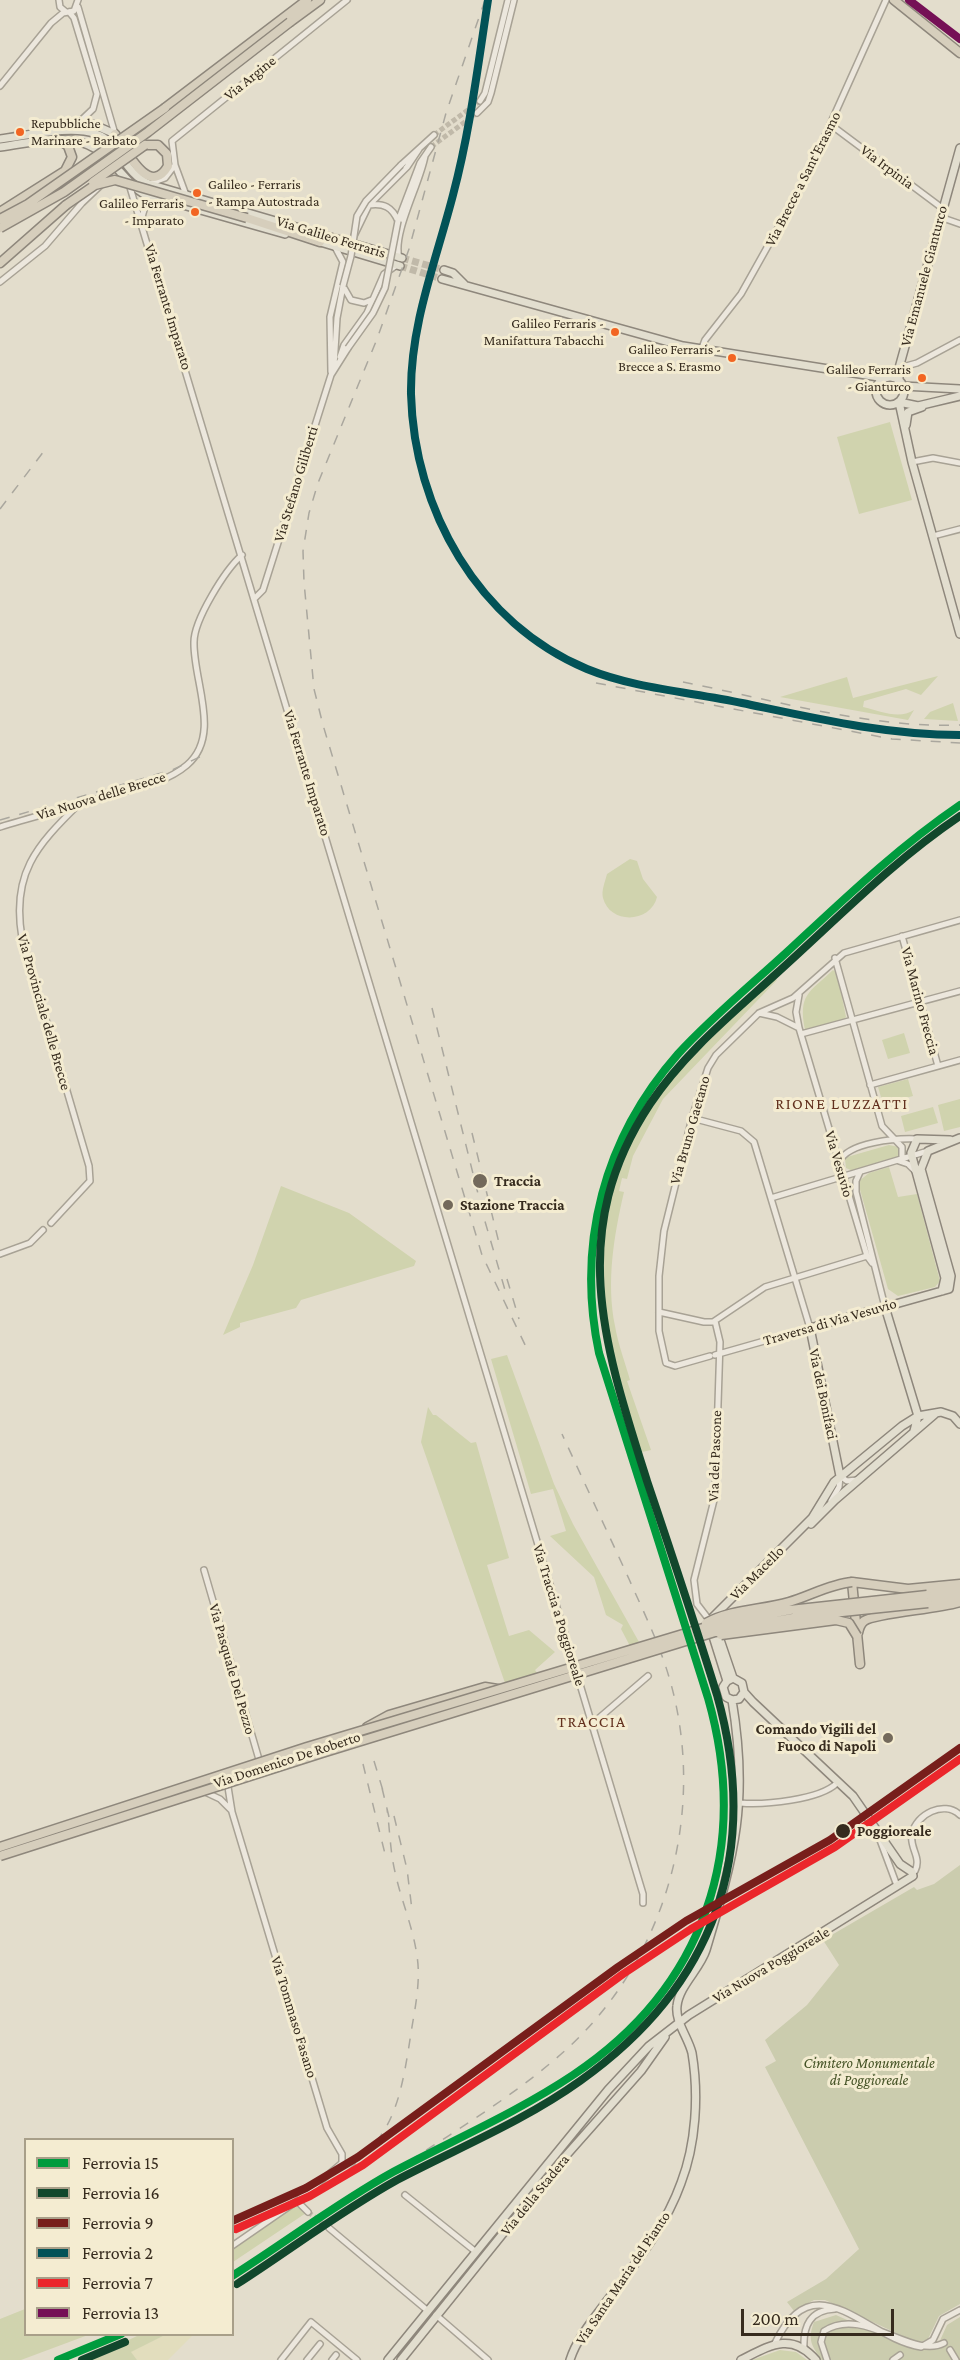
<!DOCTYPE html>
<style>
body{margin:0}
#map{position:relative;width:960px;height:2360px;overflow:hidden;background:#e3ddcc;font-family:"Crimson Pro",serif}
canvas{display:block}
.legend{position:absolute;left:24px;top:2138px;width:210px;height:198px;box-sizing:border-box;background:#f4ecd1;border:2px solid #a89f89;margin:0;padding:8px 10px;list-style:none;font-size:18px;color:#362b1e}
.legend li{display:flex;align-items:center;gap:12px;height:30px}
.legend b{width:30px;border:2px solid #a89f89}
.scale{position:absolute;left:741px;top:2309px;width:153px;height:27px;box-sizing:border-box;border:3px solid #362b1e;border-top:0;padding-left:8px;font-size:18px;line-height:21px;white-space:nowrap;color:#362b1e;-webkit-text-stroke:4px #f4ecd1;paint-order:stroke}
</style>
<div id="map">
<canvas width="960" height="2360"></canvas>
<ul class="legend">
<li><b style="height:8px;background:#009b3e"></b>Ferrovia 15</li>
<li><b style="height:8px;background:#11472c"></b>Ferrovia 16</li>
<li><b style="height:8px;background:#771e1b"></b>Ferrovia 9</li>
<li><b style="height:8px;background:#025257"></b>Ferrovia 2</li>
<li><b style="height:8px;background:#eb262b"></b>Ferrovia 7</li>
<li><b style="height:8px;background:#751056"></b>Ferrovia 13</li>
</ul>
<div class="scale">200 m</div>
</div>
<script>
const c = document.querySelector('canvas').getContext('2d');
c.lineJoin = 'round';
function fill(path, color) { c.fillStyle = color; c.fill(path, 'evenodd'); }
function strokePath(path, color, width, dash) { c.strokeStyle = color; c.lineWidth = width; c.lineCap = dash ? 'butt' : 'round'; c.setLineDash(dash || []); c.stroke(path); }
function label(font, color, halo, rows, align = 'center') {
  c.font = font + ' "Crimson Pro",serif'; c.lineWidth = 6; c.setLineDash([]); c.textBaseline = 'middle'; c.strokeStyle = halo; c.fillStyle = color; for (const [text, x, y, turn = 0] of rows) {
    c.save(); c.translate(x, y); c.rotate((+turn || 0) * Math.PI / 180); c.textAlign = isNaN(turn) ? turn : align; if (halo) c.strokeText(text, 0, 0); c.fillText(text, 0, 0); c.restore();
  }
}
fill(new Path2D(`
 M 165,2335 L 193,2335 L 168,2360 L 137,2360 L 130,2352 Z`), '#e2ddbd');
fill(new Path2D(`
 M 890,422 L 912,500 L 859,514 L 837,437 Z
 M 938,676 L 921,695 L 906,689 L 864,701 L 863,707 C 880,711 899,720 914,710 L 908,720 L 780,697 L 847,677 L 853,698 Z
 M 953,703 L 958,721 L 924,719 L 930,712 Z
 M 630,859 L 637,861 L 643,879 L 657,897 C 651,923 610,925 603,898 C 601,891 605,882 607,874 Z
 M 833,970 L 837,973 L 846,1017 L 843,1021 L 805,1030 C 798,994 809,993 833,970 Z
 M 772,974 L 777,980 L 663,1099 L 633,1156 L 627,1179 L 622,1178 L 619,1191 L 624,1192 C 614,1235 606,1282 615,1326 C 618,1344 625,1362 630,1380 L 627,1381 L 651,1450 L 642,1452 L 643,1456 L 638,1457 C 627,1423 615,1388 607,1352 C 582,1242 615,1135 689,1052 C 715,1024 745,1000 772,974 Z
 M 904,1033 L 910,1053 L 888,1059 L 882,1040 Z
 M 908,1079 L 913,1096 L 883,1104 L 878,1087 Z
 M 960,1099 L 960,1127 L 944,1131 L 938,1105 Z
 M 933,1107 L 938,1123 L 905,1132 L 901,1116 Z
 M 889,1145 L 899,1147 L 900,1155 L 896,1159 L 853,1171 L 846,1168 L 845,1159 L 847,1157 Z
 M 889,1167 L 898,1197 L 917,1194 L 940,1281 L 935,1287 L 898,1296 L 888,1289 L 859,1186 L 859,1181 L 869,1173 Z
 M 281,1186 L 349,1213 L 416,1261 L 414,1266 L 301,1300 L 296,1308 L 240,1323 L 240,1327 L 223,1335 L 253,1265 Z
 M 507,1355 L 554,1484 L 573,1524 L 639,1642 L 630,1646 L 621,1629 L 623,1625 L 606,1615 L 594,1577 L 550,1536 L 566,1531 L 553,1489 L 531,1494 L 491,1359 Z
 M 428,1407 L 433,1415 L 436,1415 L 471,1443 L 476,1442 L 509,1558 L 487,1565 L 509,1636 L 529,1630 L 555,1652 L 535,1670 L 537,1673 L 505,1683 L 421,1442 Z
 M 292,2207 L 297,2207 L 306,2213 L 233,2262 L 233,2247 Z
 M 25,2309 L 26,2334 L 88,2335 L 21,2360 L 0,2360 L 0,2319 Z
 M 141,2334 L 165,2335 L 131,2352 L 137,2360 L 88,2360 Z
 M 780,2350 L 796,2352 L 807,2360 L 752,2360 Z`), '#d0d3ae');
fill(new Path2D(`
 M 960,1865 L 960,2304 L 939,2316 L 928,2339 L 918,2343 L 825,2300 L 814,2300 L 794,2311 L 787,2302 L 826,2279 L 859,2249 L 765,2067 L 776,2061 L 765,2040 L 807,2005 L 839,1965 L 823,1940 L 914,1887 L 917,1890 L 934,1884 Z
 M 836,2315 L 912,2349 L 926,2350 L 938,2345 L 947,2325 L 960,2317 L 960,2360 L 821,2360 C 812,2345 807,2340 814,2322 Z`), '#cbccae');
strokePath(new Path2D(`
 M 434,135 L 480,101
 M 431,147 L 477,113
 M 308,2212 L 329,2228`), '#c0b9a9', 5, [5, 2.5]);
strokePath(new Path2D(`
 M 402,258 L 444,270
 M 400,266 L 442,279`), '#c0b9a9', 7, [7, 3.5]);
const minor = new Path2D(`
 M 59,0 L 60,7 L 66,12
 M 78,7 L 115,134
 M 69,12 L 74,18 L 97,94 L 93,109 L 73,128
 M 0,86 L 51,23 L 63,13 L 74,11 L 78,0
 M 480,101 L 485,93 L 508,0
 M 477,113 L 488,102 L 491,93 L 514,0
 M 831,125 L 942,208
 M 401,165 L 434,135
 M 129,184 L 643,1894 L 643,1903
 M 149,184 L 165,178 L 175,165
 M 186,195 L 175,165 L 172,141 L 347,0
 M 369,205 C 384,203 392,207 398,221
 M 142,217 L 146,203 L 155,197
 M 940,217 L 960,224
 M 398,221 L 420,163 L 431,147
 M 353,238 L 369,205 L 407,167 L 419,149
 M 399,258 C 392,233 420,184 425,156
 M 0,282 L 45,246 L 82,203 L 102,184
 M 343,286 L 351,300 L 364,303 L 374,299
 M 702,348 L 705,340 L 741,294 L 806,178 L 886,0
 M 340,357 L 344,345 L 367,313 L 384,274 L 397,265
 M 334,366 L 337,318 L 343,286
 M 899,368 L 917,363 L 960,340
 M 331,372 L 330,317 L 343,262 L 335,247
 M 912,462 L 933,458 L 960,463
 M 933,536 L 960,529
 M 255,598 L 263,590 L 331,375 L 348,348
 M 0,827 C 37,816 74,806 110,795 C 136,788 166,783 187,765 C 222,735 193,681 194,642 C 194,620 225,570 242,555
 M 902,936 L 938,1066
 M 835,958 L 882,1126 L 902,1147 L 902,1160
 M 799,995 L 796,1012 L 799,1028 L 867,1256 L 872,1263
 M 759,1013 L 777,1017 L 799,1028
 M 801,1034 L 960,991
 M 870,1085 L 960,1060
 M 692,1118 L 741,1131 L 754,1142 L 810,1328 L 715,1355
 M 899,1161 L 908,1164 L 915,1171
 M 839,1162 C 848,1142 897,1138 917,1139
 M 860,1172 L 856,1181 L 856,1192 L 885,1307
 M 771,1198 L 928,1151
 M 51,1223 L 90,1181 L 89,1166 L 22,938 C 11,874 36,846 79,804
 M 0,1254 L 30,1243 L 43,1230
 M 659,1312 L 704,1322 L 713,1322 L 765,1287 L 867,1256
 M 710,1356 L 675,1366 L 666,1363 L 659,1331 L 659,1276 L 664,1231 L 692,1118 L 708,1068 L 716,1055 L 759,1013 L 793,998 L 844,953 L 960,920
 M 831,1501 L 839,1487 L 840,1476 L 847,1481 L 857,1480
 M 204,1570 L 260,1763
 M 710,1621 L 697,1604 L 694,1580 L 715,1496 L 720,1342 L 715,1321
 M 592,1724 L 648,1676
 M 230,1781 L 228,1787 L 232,1812 L 327,2128 L 342,2154 L 342,2163 L 297,2201 L 232,2246
 M 205,1792 L 220,1799 L 231,1810
 M 173,1796 L 525,1686
 M 740,1803 C 764,1805 820,1800 837,1783
 M 880,1840 L 896,1883
 M 915,1871 C 922,1857 909,1848 912,1834 C 916,1814 944,1800 960,1815
 M 405,2195 L 476,2252
 M 297,2201 L 308,2212
 M 329,2228 L 428,2311
 M 436,2315 L 488,2360
 M 775,2343 C 815,2259 866,2339 921,2347 L 933,2340 L 943,2319 L 960,2310
 M 804,2348 C 803,2326 810,2310 835,2309
 M 950,2350 L 956,2360
 M 281,2360 L 311,2322 L 357,2360
 M 307,2360 L 320,2344
 M 332,2360 L 336,2355
 M 827,2360 L 821,2342 L 824,2331 C 864,2305 912,2360 944,2343
 M 893,2360 L 900,2355`);
const major = new Path2D(`
 M 74,129 L 92,124 L 115,134
 M 0,139 C 29,136 90,118 111,144 C 124,159 130,175 149,184 L 402,258
 M 0,147 C 39,142 76,128 107,158 C 120,170 129,185 144,194 L 285,234
 M 317,241 L 400,266
 M 444,270 L 453,273 L 464,284
 M 442,279 L 683,346 L 885,378
 M876 391a14 14 0 1 1 28 0a14 14 0 1 1-28 0Z
 M 899,381 L 899,368 L 960,148
 M 903,386 L 960,389
 M 960,396 L 918,406 L 899,402 L 912,462 L 960,634
 M 906,425 L 908,412 L 922,407
 M 942,1291 L 945,1278 L 911,1153 L 917,1139 L 950,1140
 M 885,1307 L 918,1416 L 914,1431
 M 840,1476 L 810,1328 L 949,1289 L 951,1276 L 921,1169 L 928,1151 L 960,1138
 M 811,1524 L 835,1500 L 935,1414
 M 711,1619 L 812,1518 L 834,1482 L 902,1426 L 918,1416 L 941,1412 L 953,1416 L 960,1424
 M 711,1630 L 727,1681
 M 717,1631 L 733,1678
 M 388,2360 L 608,2090 L 649,2046 L 689,2015 L 913,1876 L 912,1872 L 900,1864 L 853,1796 L 753,1702 L 744,1692 L 742,1683 L 733,1678 L 727,1681 L 723,1687 L 726,1697 L 732,1700 L 739,1699 L 744,1692
 M 401,2360 L 563,2159 L 641,2071 L 665,2037
 M 570,2360 C 577,2338 593,2320 606,2302 C 634,2265 665,2228 681,2183 C 696,2144 699,2095 692,2053 C 688,2037 675,2022 677,2006 C 679,1986 700,1969 706,1950 C 735,1853 749,1801 732,1700
 M 741,2360 C 769,2346 791,2331 816,2360`);
const highway = new Path2D(`
 M 894,0 L 960,53
 M 290,22 L 320,0
 M 165,108 L 307,0
 M 115,134 C 125,148 149,199 168,166 L 167,154 L 158,145 L 145,145
 M 0,212 L 65,171 L 72,157 L 68,146 L 60,140
 M 247,218 L 320,242
 M 0,263 L 66,205
 M 927,1595 L 960,1589
 M 928,1603 L 960,1597
 M 858,1633 C 859,1628 860,1624 864,1621 C 875,1613 939,1609 960,1602
 M 860,1664 L 852,1582 L 908,1589 L 960,1584
 M 367,1727 L 389,1715 L 485,1687 L 510,1691`);
strokePath(minor, '#a8a295', 8);
strokePath(major, '#8e877c', 10);
strokePath(highway, '#8e877c', 11);
strokePath(minor, '#ece7dd', 5);
strokePath(major, '#e2decf', 7);
strokePath(highway, '#d6cebc', 8);
strokePath(new Path2D(`
 M 485,0 L 446,113 L 409,249 L 377,339 L 318,483 L 309,513 L 303,551 L 304,582 L 314,689 L 323,725 L 482,1255 L 528,1351
 M 0,509 L 44,451
 M 683,682 C 769,699 873,729 960,725
 M 596,683 L 892,739 L 960,743
 M 0,820 L 172,770 L 208,753
 M 432,1008 L 484,1218 L 505,1290
 M 472,1133 L 500,1247
 M 507,1279 L 519,1319
 M 374,1761 L 384,1794
 M 363,1764 L 386,1858
 M 382,1788 L 389,1817
 M 394,1816 L 407,1869 L 412,1910
 M 376,2183 C 441,2139 511,2100 569,2047 C 667,1956 706,1812 671,1684 C 661,1647 644,1613 629,1579 C 607,1531 584,1482 562,1434
 M 316,2194 C 390,2143 398,2119 411,2033 C 415,2008 421,1981 417,1956 C 413,1927 401,1900 395,1872 C 390,1851 390,1830 387,1809`), '#aaa79e', 1.5, [10, 10]);
const minorBridge = new Path2D(`
 M 343,286 L 351,256 L 357,216 L 366,201 L 401,165
 M 348,348 L 373,313 L 385,288 L 398,221`);
const highwayBridge = new Path2D(`
 M 93,182 L 145,145
 M 66,205 L 95,185 L 115,180 L 247,218
 M 0,219 L 28,204 L 165,108
 M 0,228 L 64,192 L 148,132 L 290,22
 M 706,1623 C 732,1609 761,1610 789,1602 C 810,1596 830,1584 852,1582
 M 721,1635 L 836,1620 L 849,1623 L 857,1636
 M 0,1847 L 307,1747 L 713,1625 L 790,1610 L 927,1595
 M 0,1856 L 322,1753 L 715,1632 L 804,1616 L 928,1603`);
strokePath(minorBridge, '#a8a295', 8, []);
strokePath(highwayBridge, '#8e877c', 11, []);
strokePath(minorBridge, '#ece7dd', 5);
strokePath(highwayBridge, '#d6cebc', 8);
strokePath(new Path2D(`
 M 232,2276 C 286,2242 337,2203 393,2172 C 453,2140 516,2113 573,2075 C 705,1987 751,1849 708,1698 L 599,1353 C 576,1244 604,1138 678,1054 C 712,1017 751,985 787,952 C 843,900 897,848 960,805
 M 58,2360 L 121,2334`), '#009b3e', 8);
strokePath(new Path2D(`
 M 237,2284 C 290,2250 341,2211 397,2180 C 458,2148 524,2121 580,2081 C 714,1986 762,1854 717,1695 C 695,1624 671,1552 647,1481 C 605,1348 565,1232 650,1104 C 684,1053 732,1014 777,973 C 837,919 893,861 960,816
 M 82,2360 L 125,2342`), '#11472c', 8);
strokePath(new Path2D(`
 M 232,2221 L 306,2188 L 358,2157 L 618,1967 L 686,1921 L 830,1840 L 960,1748`), '#771e1b', 8);
strokePath(new Path2D(`
 M 488,0 C 478,65 470,131 453,195 C 436,261 410,325 411,394 C 414,510 478,623 587,669 C 636,689 691,692 742,703 C 814,718 886,735 960,735`), '#025257', 8);
strokePath(new Path2D(`
 M 236,2229 L 310,2196 L 363,2165 L 623,1974 L 691,1929 L 835,1847 L 960,1759`), '#eb262b', 8);
strokePath(new Path2D(`
 M 909,0 L 960,39`), '#751056', 8);
for (const [x, y, r, color] of [
 [20,132,5,"#f26522"],
 [197,193,5,"#f26522"],
 [195,212,5,"#f26522"],
 [615,332,5,"#f26522"],
 [732,358,5,"#f26522"],
 [922,378,5,"#f26522"],
 [480,1181,8,"#73695b"],
 [448,1205,6,"#73695b"],
 [888,1738,6,"#73695b"],
 [843,1831,8,"#362b1e"]
]) { const dot = new Path2D(); dot.arc(x, y, r, 0, 2 * Math.PI); c.fillStyle = color; c.fill(dot); strokePath(dot, '#f4ecd1', 2); }
label('14px', '#362b1e', '#f4ecd1', [
 ["Repubbliche",31,124,"left"],
 ["Marinare - Barbato",31,141,"left"],
 ["Galileo - Ferraris",208,185,"left"],
 ["- Rampa Autostrada",208,202,"left"],
 ["Galileo Ferraris",184,204],
 ["- Imparato",184,221],
 ["Galileo Ferraris -",604,324],
 ["Manifattura Tabacchi",604,341],
 ["Galileo Ferraris -",721,350],
 ["Brecce a S. Erasmo",721,367],
 ["Galileo Ferraris",911,370],
 ["- Gianturco",911,387]
], 'right');
label('15px', '#362b1e', '#f4ecd1', [
 ["Via Argine",250,78,-39],
 ["Via Irpinia",887,167,37],
 ["Via Brecce a Sant'Erasmo",803,179,-63],
 ["Via Galileo Ferraris",331,237,17],
 ["Via Emanuele Gianturco",924,276,-75],
 ["Via Ferrante Imparato",168,307,73],
 ["Via Stefano Giliberti",296,484,-73],
 ["Via Ferrante Imparato",307,773,73],
 ["Via Nuova delle Brecce",101,796,-17],
 ["Via Marino Freccia",920,1001,75],
 ["Via Provinciale delle Brecce",44,1012,74],
 ["Via Bruno Gaetano",690,1130,-74],
 ["Via Vesuvio",839,1164,74],
 ["Traversa di Via Vesuvio",830,1322,-16],
 ["Via dei Bonifaci",823,1394,78],
 ["Via del Pascone",715,1456,-88],
 ["Via Macello",757,1573,-45],
 ["Via Traccia a Poggioreale",559,1615,73],
 ["Via Pasquale Del Pezzo",232,1669,74],
 ["Via Domenico De Roberto",287,1760,-18],
 ["Via Nuova Poggioreale",771,1965,-31],
 ["Via Tommaso Fasano",294,2017,73],
 ["Via della Stadera",535,2195,-51],
 ["Via Santa Maria del Pianto",623,2278,-56]
]);
label('bold 15px', '#362b1e', '#f4ecd1', [
 ["Traccia",494,1181],
 ["Stazione Traccia",460,1205],
 ["Comando Vigili del",876,1729,"right"],
 ["Fuoco di Napoli",876,1746,"right"]
], 'left');
label('bold 15px', '#362b1e', '#f4ecd1', [
 ["Poggioreale",857,1831]
], 'left');
label('italic 15px', '#445225', '#f4ecd1', [
 ["Cimitero Monumentale",869,2063],
 ["di Poggioreale",869,2080]
]);
c.letterSpacing = '1.5px';
label('16px', '#62301e', '#f4ecd1', [
 ["RIONE LUZZATTI",842,1104],
 ["TRACCIA",592,1722]
]);
c.letterSpacing = '0px';
</script>
